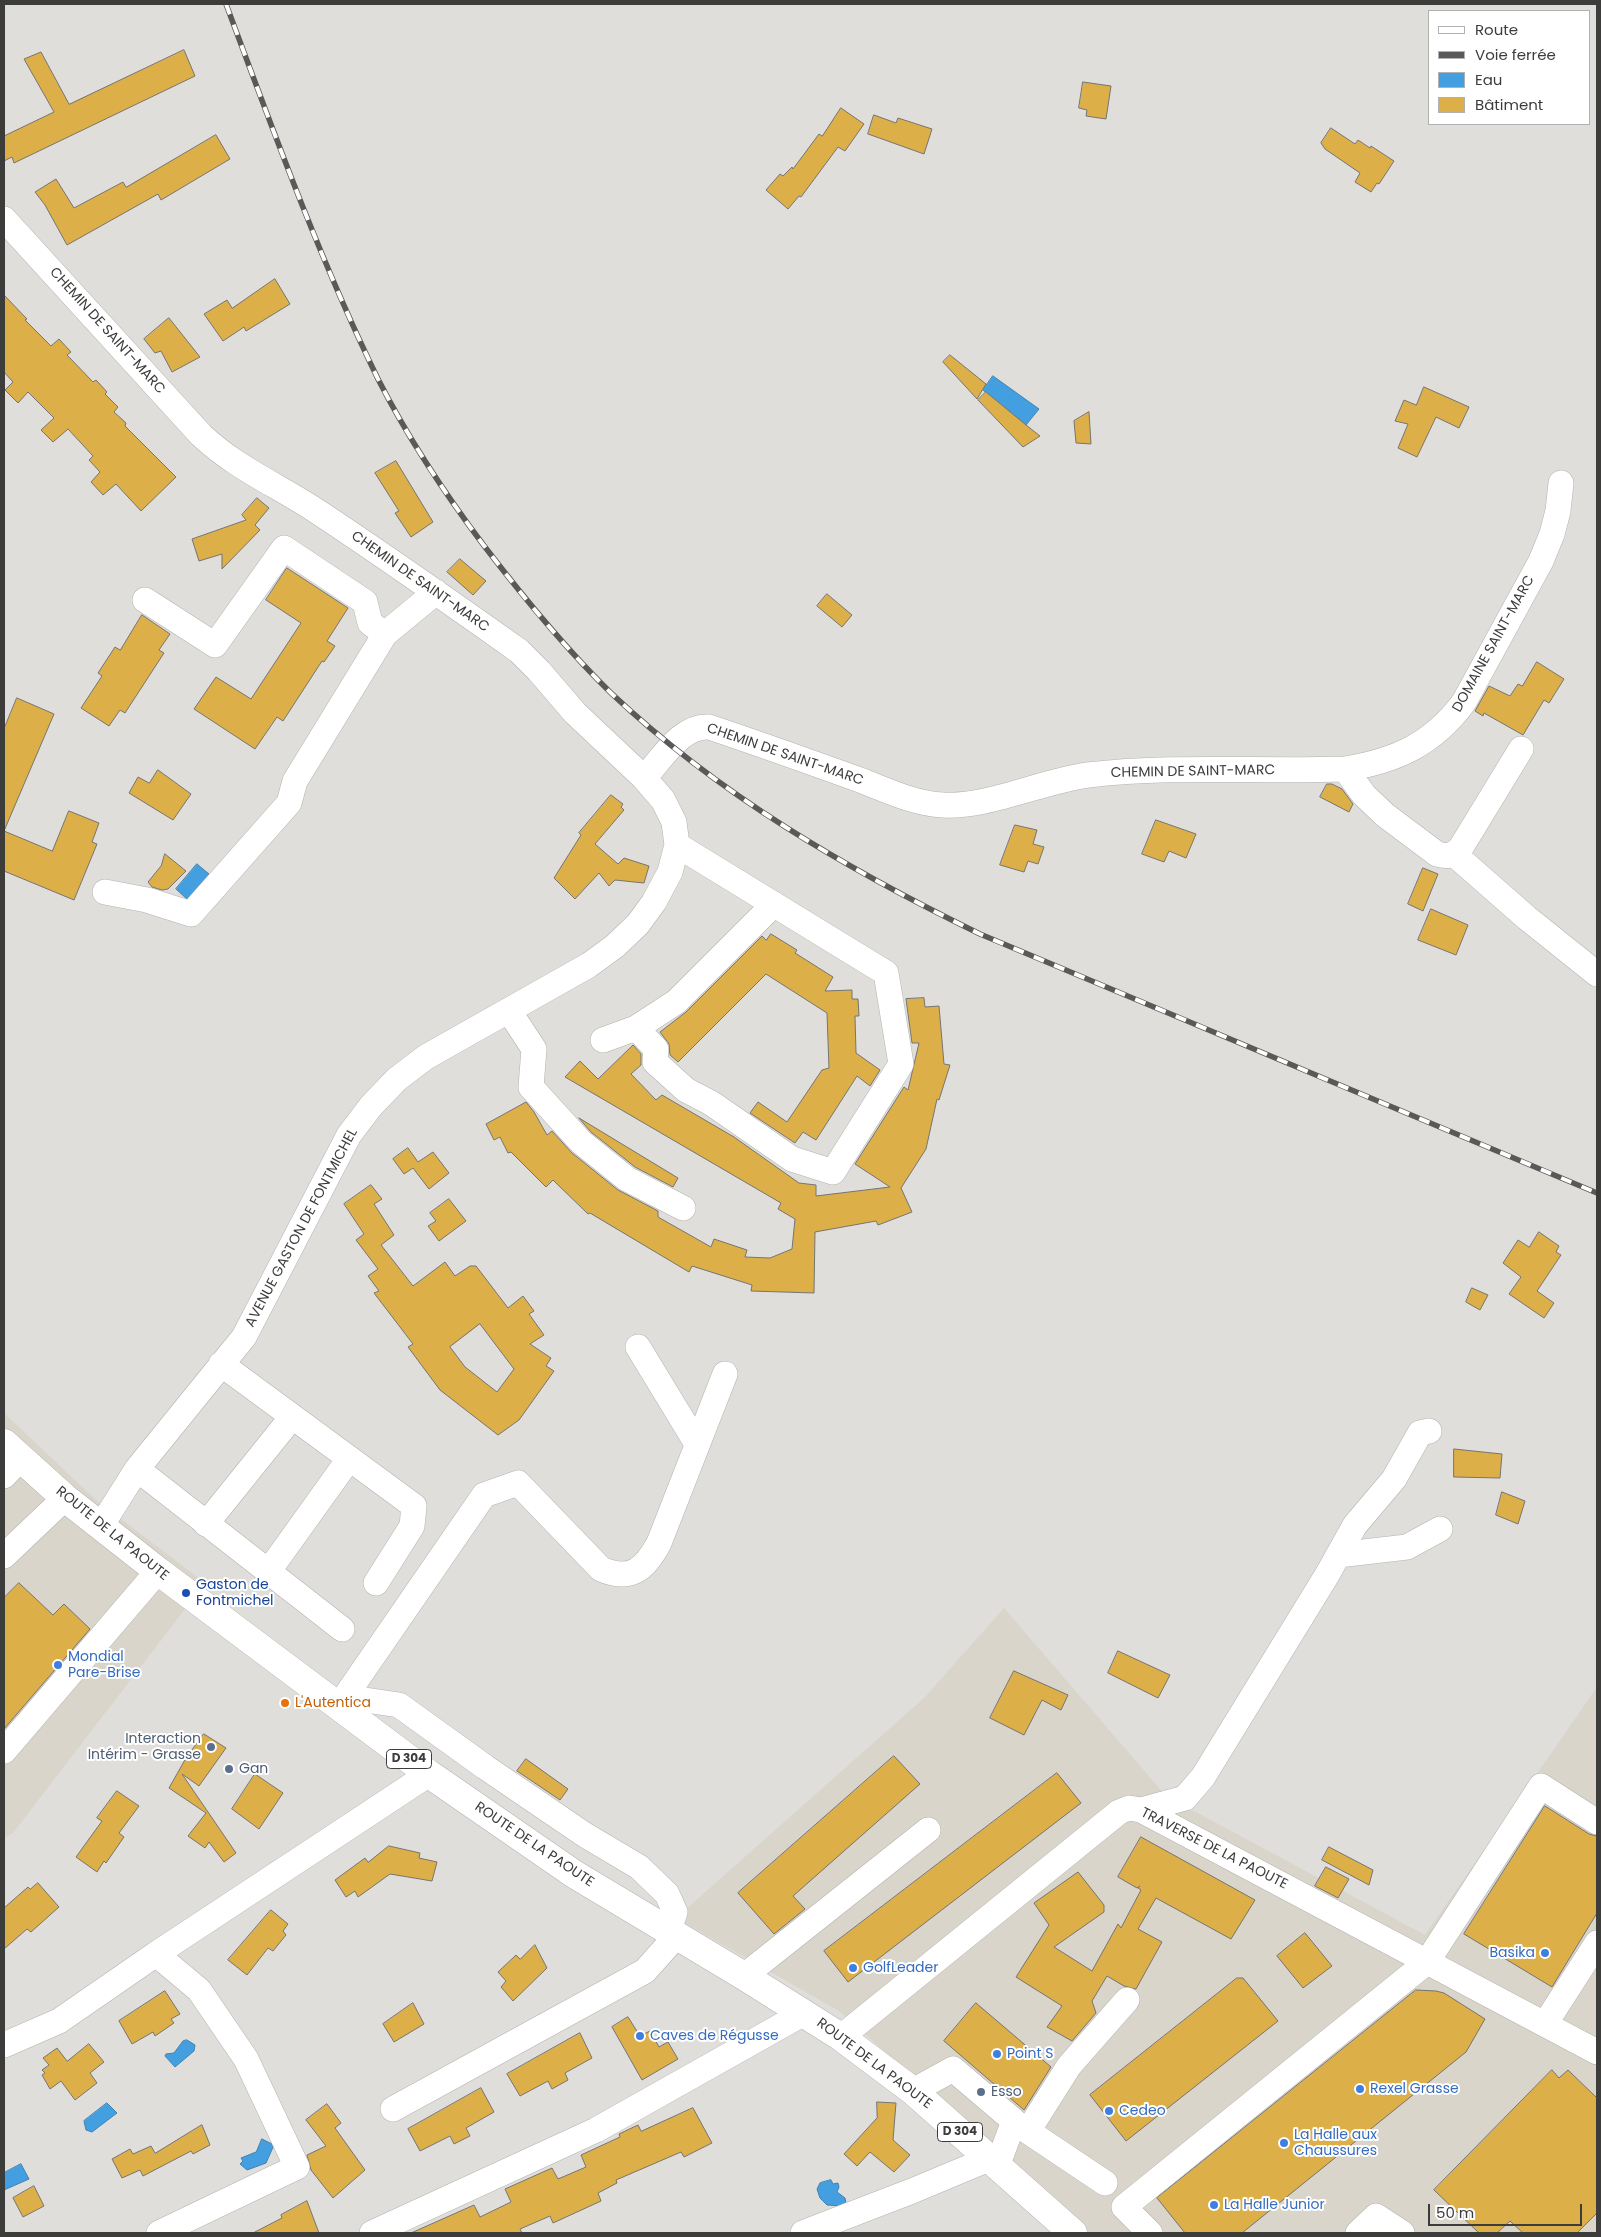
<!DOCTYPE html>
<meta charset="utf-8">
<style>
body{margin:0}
#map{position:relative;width:1601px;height:2237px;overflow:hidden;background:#dfdedb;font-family:Poppins,sans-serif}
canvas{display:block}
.frame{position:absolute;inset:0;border:5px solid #3c3c3b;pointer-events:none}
.legend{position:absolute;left:1428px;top:10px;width:162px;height:115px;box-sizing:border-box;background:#fff;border:1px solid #b1b1b1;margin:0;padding:6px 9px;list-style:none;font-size:15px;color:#3c3c3b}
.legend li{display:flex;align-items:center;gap:10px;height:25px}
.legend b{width:25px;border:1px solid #b1b1b1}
.scale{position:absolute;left:1428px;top:2204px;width:154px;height:22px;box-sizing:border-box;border:2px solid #3c3c3b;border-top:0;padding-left:6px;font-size:15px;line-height:18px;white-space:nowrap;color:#3c3c3b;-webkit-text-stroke:4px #fff;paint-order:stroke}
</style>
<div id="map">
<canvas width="1601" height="2237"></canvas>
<div class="frame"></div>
<ul class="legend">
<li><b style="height:6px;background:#fff"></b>Route</li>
<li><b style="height:6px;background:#5a5958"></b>Voie ferrée</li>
<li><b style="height:14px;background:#449fe0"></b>Eau</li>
<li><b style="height:14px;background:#ddaf49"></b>Bâtiment</li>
</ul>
<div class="scale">50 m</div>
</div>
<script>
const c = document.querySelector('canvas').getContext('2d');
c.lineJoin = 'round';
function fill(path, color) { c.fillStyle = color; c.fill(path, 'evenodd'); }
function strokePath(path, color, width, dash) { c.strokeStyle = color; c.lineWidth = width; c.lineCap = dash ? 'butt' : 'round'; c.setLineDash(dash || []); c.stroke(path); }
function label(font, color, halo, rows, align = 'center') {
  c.font = font + ' Poppins,sans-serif'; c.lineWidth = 4; c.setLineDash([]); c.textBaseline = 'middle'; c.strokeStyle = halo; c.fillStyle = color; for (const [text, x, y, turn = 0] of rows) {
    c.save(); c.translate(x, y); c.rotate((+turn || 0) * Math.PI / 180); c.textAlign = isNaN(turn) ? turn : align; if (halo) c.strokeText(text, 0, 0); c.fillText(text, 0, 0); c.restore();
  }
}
fill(new Path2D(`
 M 4,1413 L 95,1499 L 205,1583 L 13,1833 L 4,1838 Z
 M 1004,1608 L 1166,1796 L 1425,1935 L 1597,1687 L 1597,2233 L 1090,2233 L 839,2011 L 676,1918 L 925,1697 Z`), '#dad5cb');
const water = new Path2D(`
 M 993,376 L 1039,409 L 1026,425 L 983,390 Z
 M 197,864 L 209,874 L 188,900 L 176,889 Z
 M 187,2040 L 195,2045 L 194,2051 L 175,2067 L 165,2056 L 166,2054 L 174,2053 L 183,2041 Z
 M 107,2103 L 117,2113 L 92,2132 L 86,2130 L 84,2121 Z
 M 262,2139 L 274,2145 L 266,2163 L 247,2170 L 240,2164 L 243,2161 L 241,2158 L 256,2152 Z
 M 21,2164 L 29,2179 L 4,2190 L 4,2173 Z
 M 831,2180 L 833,2184 L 838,2183 L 839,2187 L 837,2192 L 845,2198 L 846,2203 L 842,2206 L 827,2205 L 820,2198 L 817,2189 L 820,2183 Z`);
fill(water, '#449fe0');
strokePath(water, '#4281ae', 1);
const building = new Path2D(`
 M 184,50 L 195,76 L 14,163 L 12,157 L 4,161 L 4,136 L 54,112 L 24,59 L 41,52 L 69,104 Z
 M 1083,82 L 1111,86 L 1106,119 L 1086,116 L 1087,110 L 1079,108 Z
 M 841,108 L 864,124 L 845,151 L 838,147 L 801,197 L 799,196 L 788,209 L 766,190 L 780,174 L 783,176 L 792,167 L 793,169 L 819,134 L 822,136 Z
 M 874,115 L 896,123 L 898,118 L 932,129 L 924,154 L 868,134 Z
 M 1331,128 L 1355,144 L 1358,140 L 1370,148 L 1371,146 L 1394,161 L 1379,184 L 1377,183 L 1371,192 L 1355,182 L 1360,173 L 1325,149 L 1321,143 Z
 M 216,135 L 230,159 L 161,200 L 158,194 L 67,245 L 45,205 L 35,192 L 56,179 L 74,208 L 123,182 L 126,187 Z
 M 275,279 L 290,304 L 246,331 L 244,327 L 223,341 L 204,314 L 227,300 L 232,308 Z
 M 4,295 L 27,319 L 25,320 L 51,346 L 59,339 L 71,352 L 67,355 L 93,382 L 96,380 L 107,392 L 105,394 L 118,407 L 114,412 L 126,423 L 125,426 L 176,477 L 141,511 L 116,484 L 103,495 L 91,482 L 100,472 L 89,460 L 93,456 L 68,429 L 53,442 L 41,430 L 54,418 L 28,392 L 18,403 L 5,390 L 13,382 L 4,372 Z
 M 169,318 L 200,357 L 172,372 L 161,351 L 155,353 L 144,339 Z
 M 950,355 L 986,384 L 977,399 L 943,362 Z
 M 1424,387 L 1469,407 L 1459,428 L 1436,417 L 1417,457 L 1398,448 L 1408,424 L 1395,421 L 1404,400 L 1416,405 Z
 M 986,392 L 1026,425 L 1040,436 L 1023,447 L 978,400 Z
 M 1089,412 L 1091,444 L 1076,443 L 1074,421 Z
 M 396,461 L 433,522 L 411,537 L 395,513 L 399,511 L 375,473 Z
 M 257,498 L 269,508 L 255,525 L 260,530 L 222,569 L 222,554 L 199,561 L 192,539 L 246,520 L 242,515 Z
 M 460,559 L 486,581 L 473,595 L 447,572 Z
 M 287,568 L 348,608 L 327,641 L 335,646 L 324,662 L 322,661 L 283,721 L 277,717 L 255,749 L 194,709 L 216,677 L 251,699 L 301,623 L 266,600 Z
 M 827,594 L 852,615 L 842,627 L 817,606 Z
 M 142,615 L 170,634 L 159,650 L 164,653 L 125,713 L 120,710 L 109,726 L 81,708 L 102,676 L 98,673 L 115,647 L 120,650 Z
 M 1537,662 L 1564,679 L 1549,703 L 1544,700 L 1523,735 L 1484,713 L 1483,716 L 1475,711 L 1489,686 L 1510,696 L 1518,684 L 1522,686 Z
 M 17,698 L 54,714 L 4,831 L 4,729 Z
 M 158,770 L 191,794 L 173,820 L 129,793 L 138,777 L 149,783 Z
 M 1327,784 L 1332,784 L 1342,789 L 1353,804 L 1349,812 L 1320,797 Z
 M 611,795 L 623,804 L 621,807 L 624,810 L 595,844 L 618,864 L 624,858 L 649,866 L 644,883 L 615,880 L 609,886 L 599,873 L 575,899 L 554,878 L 581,835 L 579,833 Z
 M 69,811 L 99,823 L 92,842 L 97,844 L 74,900 L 4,871 L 4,831 L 52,851 Z
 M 1156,820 L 1196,834 L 1186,858 L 1169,851 L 1164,862 L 1142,854 Z
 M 1015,825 L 1037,830 L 1033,844 L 1044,847 L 1038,864 L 1028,861 L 1024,872 L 1000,865 Z
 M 165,854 L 186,871 L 168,889 L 162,890 L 152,887 L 148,882 L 161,866 Z
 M 1423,868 L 1438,874 L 1423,911 L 1408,904 Z
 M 1431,909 L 1468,925 L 1456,955 L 1418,940 Z
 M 771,934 L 797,950 L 795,953 L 833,977 L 825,991 L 852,990 L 852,999 L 858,999 L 859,1016 L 855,1016 L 856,1053 L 880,1070 L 870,1086 L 857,1076 L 816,1140 L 803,1132 L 795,1143 L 750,1113 L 758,1102 L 787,1122 L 822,1070 L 829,1068 L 827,1013 L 766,974 L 678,1062 L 670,1055 L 669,1044 L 660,1032 L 686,1012 L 762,936 L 766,940 Z
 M 924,998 L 925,1007 L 939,1006 L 944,1064 L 950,1065 L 939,1100 L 937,1099 L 926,1149 L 901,1188 L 912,1212 L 878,1225 L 876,1221 L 815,1232 L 814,1293 L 751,1291 L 752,1285 L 692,1266 L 689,1272 L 590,1213 L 588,1214 L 553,1180 L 546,1187 L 511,1152 L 508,1153 L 500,1137 L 494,1140 L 486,1124 L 526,1102 L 534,1112 L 547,1135 L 552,1131 L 572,1153 L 618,1190 L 658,1211 L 658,1217 L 711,1247 L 714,1239 L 747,1250 L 745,1257 L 770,1258 L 792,1249 L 795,1219 L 778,1209 L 781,1203 L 565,1077 L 580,1061 L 598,1079 L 633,1045 L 641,1054 L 641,1065 L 631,1074 L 656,1100 L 662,1095 L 734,1137 L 799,1183 L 816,1185 L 816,1196 L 890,1187 L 855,1164 L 904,1087 L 908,1090 L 919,1043 L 912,1043 L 906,999 Z
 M 579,1118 L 678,1178 L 673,1187 L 635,1167 L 591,1132 Z
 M 408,1148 L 418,1162 L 433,1152 L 449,1173 L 429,1189 L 413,1168 L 404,1174 L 393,1159 Z
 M 371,1185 L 382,1199 L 374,1204 L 394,1235 L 381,1245 L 413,1286 L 445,1262 L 455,1276 L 470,1266 L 476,1266 L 508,1308 L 523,1296 L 534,1311 L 529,1314 L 544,1335 L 530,1344 L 551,1358 L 546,1366 L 554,1371 L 519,1420 L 498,1435 L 440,1390 L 408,1347 L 413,1344 L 374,1293 L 379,1291 L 368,1276 L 378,1269 L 356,1240 L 364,1234 L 344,1204 ZM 480,1324 L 514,1369 L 497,1392 L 465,1367 L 450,1347 Z
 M 449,1199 L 466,1221 L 439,1241 L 428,1226 L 436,1221 L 430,1213 Z
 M 1539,1232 L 1559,1246 L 1556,1252 L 1561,1255 L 1537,1291 L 1554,1303 L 1544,1318 L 1509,1294 L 1521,1277 L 1503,1263 L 1518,1240 L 1529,1247 Z
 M 1472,1288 L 1488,1295 L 1480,1310 L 1466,1302 Z
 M 1454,1449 L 1502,1454 L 1500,1478 L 1454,1477 Z
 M 1502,1492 L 1525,1501 L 1518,1524 L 1496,1515 Z
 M 19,1583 L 53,1615 L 64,1604 L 90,1629 L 4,1729 L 4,1598 Z
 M 1118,1651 L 1170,1675 L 1158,1698 L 1108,1673 Z
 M 1014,1671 L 1068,1695 L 1061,1710 L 1042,1700 L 1024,1735 L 990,1718 Z
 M 204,1734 L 226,1748 L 199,1786 L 182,1774 L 236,1853 L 224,1862 L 209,1842 L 205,1848 L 188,1836 L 206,1813 L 169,1788 L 186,1758 Z
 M 894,1756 L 920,1784 L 793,1896 L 805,1909 L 774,1934 L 738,1893 Z
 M 526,1759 L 568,1789 L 560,1800 L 517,1771 Z
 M 1057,1773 L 1081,1803 L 848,1982 L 824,1951 Z
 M 255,1774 L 283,1793 L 259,1829 L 232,1809 Z
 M 117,1791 L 139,1806 L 119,1833 L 124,1837 L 106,1863 L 104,1861 L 97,1872 L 76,1857 L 102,1821 L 97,1818 Z
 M 1545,1806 L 1589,1834 L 1597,1836 L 1597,1913 L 1552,1987 L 1464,1934 Z
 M 1141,1837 L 1255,1900 L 1231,1939 L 1156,1898 L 1138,1929 L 1162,1942 L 1136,1989 L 1124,1986 L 1107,1976 L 1092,2001 L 1096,2013 L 1072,2041 L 1047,2027 L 1062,2006 L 1016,1977 L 1049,1925 L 1034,1903 L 1078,1872 L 1104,1905 L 1104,1912 L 1054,1947 L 1092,1971 L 1118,1924 L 1121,1928 L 1141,1890 L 1138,1888 L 1140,1886 L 1137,1888 L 1118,1877 Z
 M 389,1846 L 420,1853 L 419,1858 L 437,1862 L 432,1881 L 390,1874 L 358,1897 L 355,1891 L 346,1897 L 335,1880 L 365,1858 L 368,1862 Z
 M 1329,1847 L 1373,1870 L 1369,1885 L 1322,1860 Z
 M 1326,1867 L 1349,1879 L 1338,1898 L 1315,1886 Z
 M 38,1883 L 59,1907 L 31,1932 L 27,1929 L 4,1949 L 4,1908 L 28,1887 L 30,1889 Z
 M 271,1910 L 288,1924 L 283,1931 L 286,1935 L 273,1951 L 268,1948 L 247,1975 L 228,1960 Z
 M 1305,1933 L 1332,1966 L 1303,1988 L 1277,1956 Z
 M 535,1945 L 547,1968 L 513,2001 L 501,1987 L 506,1981 L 498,1972 L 516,1955 L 520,1959 Z
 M 1237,1978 L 1243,1978 L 1278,2021 L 1126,2141 L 1090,2095 Z
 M 1416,1990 L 1436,1991 L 1444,1993 L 1485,2019 L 1466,2052 L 1242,2233 L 1185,2233 L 1157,2198 Z
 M 165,1991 L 180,2014 L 171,2019 L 174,2023 L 155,2036 L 153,2032 L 132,2044 L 119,2021 Z
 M 413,2003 L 424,2024 L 394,2042 L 383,2024 Z
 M 976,2003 L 1051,2067 L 1024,2110 L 944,2041 Z
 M 628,2017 L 640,2036 L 650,2031 L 659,2047 L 668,2042 L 678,2059 L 642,2080 L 612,2027 Z
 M 580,2033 L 592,2058 L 565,2073 L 568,2080 L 552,2089 L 548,2081 L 520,2096 L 507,2074 Z
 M 89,2044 L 104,2062 L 90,2073 L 97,2083 L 75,2100 L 61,2081 L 50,2089 L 42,2075 L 45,2073 L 42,2070 L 49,2065 L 43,2058 L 57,2048 L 67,2061 Z
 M 1552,2070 L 1559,2078 L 1568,2070 L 1597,2098 L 1597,2213 L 1577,2233 L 1523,2233 L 1510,2221 L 1497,2233 L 1479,2233 L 1434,2190 Z
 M 481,2088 L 494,2112 L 466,2128 L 470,2136 L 454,2144 L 450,2136 L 420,2151 L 408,2129 Z
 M 877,2102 L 896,2103 L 893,2140 L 910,2155 L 894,2172 L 870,2152 L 857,2166 L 844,2154 L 877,2118 Z
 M 327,2104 L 341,2123 L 335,2128 L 365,2170 L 333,2198 L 311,2170 L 307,2155 L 326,2146 L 306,2120 Z
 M 693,2108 L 712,2143 L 684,2157 L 681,2152 L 616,2180 L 617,2183 L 598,2193 L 601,2201 L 553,2223 L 550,2216 L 520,2229 L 522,2233 L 411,2233 L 474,2205 L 480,2217 L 511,2202 L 505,2189 L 552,2168 L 558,2179 L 586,2167 L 581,2155 L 620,2137 L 619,2134 L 638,2125 L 641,2131 Z
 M 202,2125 L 210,2145 L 193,2154 L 191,2151 L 143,2176 L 140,2170 L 122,2178 L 112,2159 L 130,2149 L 133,2154 L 151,2146 L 155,2153 Z
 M 34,2186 L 44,2206 L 23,2217 L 13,2198 Z
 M 307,2201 L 319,2233 L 253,2233 L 282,2218 L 281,2215 Z`);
fill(building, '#ddaf49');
strokePath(building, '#757471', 1);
const minor = new Path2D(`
 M 4,219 L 201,435 C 235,467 273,483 312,508 C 382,554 450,602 519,651 L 539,671 L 575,713 L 644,778 L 663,800 L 674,822 L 677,845 L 670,872 L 654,902 L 638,924 L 615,946 L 589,965 L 426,1057 L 397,1079 L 371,1106 L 349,1135 L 244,1337 L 137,1469 L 101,1526
 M 145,600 L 215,645 L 284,548 L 365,602 L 370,623 L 385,634
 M 1345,769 L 1364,795 L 1385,815 L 1437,854 C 1447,857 1452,856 1460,849 L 1521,749
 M 644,778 C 662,759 681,725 709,727 C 760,744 810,762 860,780 C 886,790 915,804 943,805 C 987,808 1042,781 1088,775 C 1173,765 1260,772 1345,769 C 1396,761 1433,744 1464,702 L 1541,561 L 1552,534 L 1558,511 L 1561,483
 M 677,845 L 886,973 L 901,1064 L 833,1172 L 792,1159 L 711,1103 L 686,1090 L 655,1062 L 656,1049 L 636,1028 L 676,1002 L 774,904
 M 1454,854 L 1527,918 L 1597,974
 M 105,892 L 147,900 L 191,914 L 289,803 L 295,781 L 385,634 L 436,592
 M 509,1011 L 534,1049 L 531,1087 L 581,1142 L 627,1179 L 683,1208
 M 603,1040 L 636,1028
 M 638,1347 L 697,1444
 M 221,1364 L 414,1506 L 412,1526 L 376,1583
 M 137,1469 L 342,1629
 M 4,1476 L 21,1458
 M 206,1524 L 292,1417
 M 1338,1555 L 1407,1547 L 1440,1529
 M 4,1556 L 65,1498
 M 268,1572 L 349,1459
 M 345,1697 L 399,1705 L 485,1767 L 585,1835 L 639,1867 L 667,1894 L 675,1912 L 669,1930
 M 338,1707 L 484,1495 L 518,1483 L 601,1569 C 631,1582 645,1569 659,1543 L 725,1374
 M 4,1751 L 158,1571
 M 1141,1810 L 1185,1798 L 1203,1777 L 1327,1575 L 1355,1525 L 1394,1479 L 1420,1433 L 1429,1431
 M 744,1976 L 928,1830
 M 1545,2024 L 1597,1943
 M 841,2037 L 1119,1812 L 1129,1808 L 1141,1810 L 1597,2052
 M 4,2045 L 59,2021 L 156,1954
 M 913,2091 L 953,2069 L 1014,2121 L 998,2164
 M 393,2109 L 645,1971 L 677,1935
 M 1014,2122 L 1105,2183
 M 1028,2131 L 1069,2066 L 1127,2000
 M 159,2233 L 297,2167 L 246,2059 L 199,1990 L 156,1954 L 429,1774
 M 372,2233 L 596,2130 L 804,2013
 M 803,2233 L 912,2191 L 991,2158
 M 1150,2233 L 1124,2207 L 1427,1962 L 1541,1786 L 1597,1822
 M 1358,2233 L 1376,2216 L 1402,2233`);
const major = new Path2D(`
 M 4,1443 L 65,1498 L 158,1571 L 429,1774 L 574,1874 L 744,1976 L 841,2037 L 913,2091 L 1073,2233`);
strokePath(minor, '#b4b2af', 26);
strokePath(major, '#b4b2af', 29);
strokePath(minor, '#fff', 25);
strokePath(major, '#fff', 28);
const rail = new Path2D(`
 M 226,4 C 273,130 319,258 378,379 C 408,438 445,494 485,547 C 524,598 565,648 611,693 C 719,795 847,869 980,934 L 1597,1193`);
strokePath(rail, '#5a5958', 5.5);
strokePath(rail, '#fff', 4, [11]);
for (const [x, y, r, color] of [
 [186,1593,5,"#1a4fb4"],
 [58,1665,5,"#3f7fe0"],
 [285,1703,5,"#e8710a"],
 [211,1747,5,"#5c6f8a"],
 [229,1769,5,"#5c6f8a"],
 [1545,1953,5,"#3f7fe0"],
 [853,1968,5,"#3f7fe0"],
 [640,2036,5,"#3f7fe0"],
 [997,2054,5,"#3f7fe0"],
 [1360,2089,5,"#3f7fe0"],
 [981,2092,5,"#5c6f8a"],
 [1109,2111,5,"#3f7fe0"],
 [1284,2143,5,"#3f7fe0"],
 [1214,2205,5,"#3f7fe0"]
]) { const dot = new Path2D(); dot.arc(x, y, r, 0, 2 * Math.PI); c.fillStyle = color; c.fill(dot); strokePath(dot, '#fff', 2); }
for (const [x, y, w] of [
 [409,1759,45],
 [960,2132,45]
]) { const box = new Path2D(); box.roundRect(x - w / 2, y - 9.5, w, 19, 4); c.fillStyle = '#fff'; c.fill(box); strokePath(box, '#3c3c3b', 1); }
label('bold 12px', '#3c3c3b', null, [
 ["D 304",409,1759],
 ["D 304",960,2132]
]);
label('14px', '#3c3c3b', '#fff', [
 ["CHEMIN DE SAINT-MARC",107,331,48],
 ["CHEMIN DE SAINT-MARC",420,582,35],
 ["DOMAINE SAINT-MARC",1494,644,-61],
 ["CHEMIN DE SAINT-MARC",785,755,19],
 ["CHEMIN DE SAINT-MARC",1193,772,-1],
 ["AVENUE GASTON DE FONTMICHEL",302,1228,-62],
 ["ROUTE DE LA PAOUTE",112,1534,39],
 ["ROUTE DE LA PAOUTE",534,1845,34],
 ["TRAVERSE DE LA PAOUTE",1214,1849,27],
 ["ROUTE DE LA PAOUTE",874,2064,37]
]);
label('14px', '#164399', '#fff', [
 ["Gaston de",196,1585],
 ["Fontmichel",196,1601]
], 'left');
label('14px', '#366cbe', '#fff', [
 ["Mondial",68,1657],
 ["Pare-Brise",68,1673],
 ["Basika",1535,1953,"right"],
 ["GolfLeader",863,1968],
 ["Caves de Régusse",650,2036],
 ["Point S",1007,2054],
 ["Rexel Grasse",1370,2089],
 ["Cedeo",1119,2111],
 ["La Halle aux",1294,2135],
 ["Chaussures",1294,2151],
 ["La Halle Junior",1224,2205]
], 'left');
label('14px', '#c56008', '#fff', [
 ["L'Autentica",295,1703]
], 'left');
label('14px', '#4e5e75', '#fff', [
 ["Interaction",201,1739,"right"],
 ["Intérim - Grasse",201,1755,"right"],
 ["Gan",239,1769],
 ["Esso",991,2092]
], 'left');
</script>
